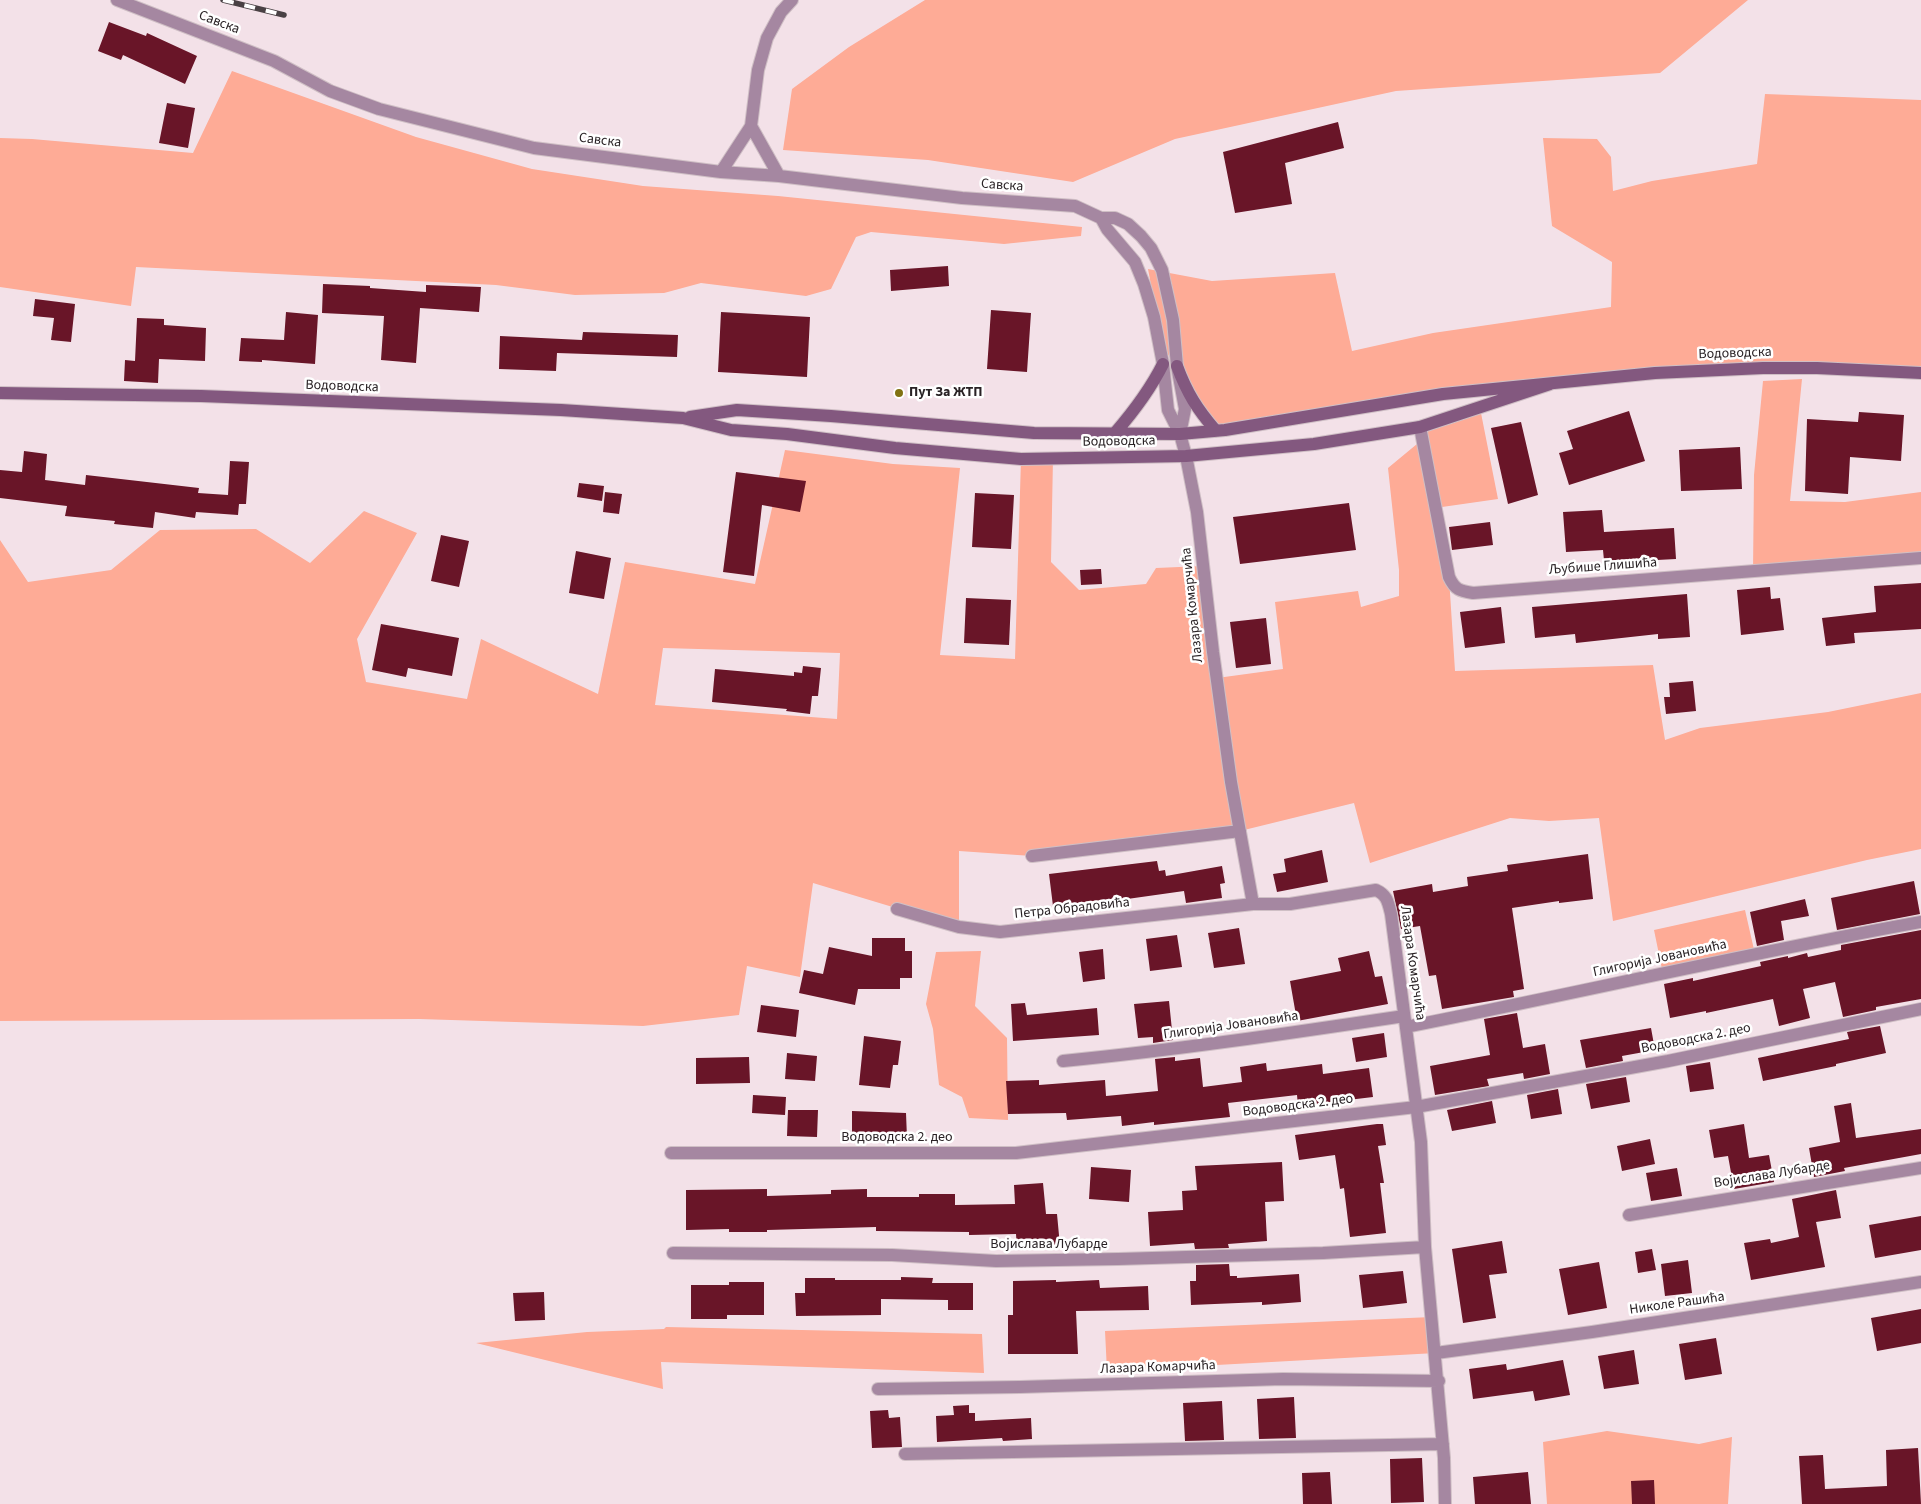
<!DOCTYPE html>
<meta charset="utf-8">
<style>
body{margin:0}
canvas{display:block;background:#f3e1e8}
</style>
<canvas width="1921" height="1504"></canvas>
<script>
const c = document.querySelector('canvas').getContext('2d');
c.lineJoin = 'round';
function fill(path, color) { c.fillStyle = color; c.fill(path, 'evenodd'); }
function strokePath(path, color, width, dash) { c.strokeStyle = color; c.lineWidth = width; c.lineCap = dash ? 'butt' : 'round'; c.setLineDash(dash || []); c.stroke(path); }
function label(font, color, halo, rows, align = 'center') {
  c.font = font + ' "Source Sans 3",sans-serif'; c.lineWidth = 5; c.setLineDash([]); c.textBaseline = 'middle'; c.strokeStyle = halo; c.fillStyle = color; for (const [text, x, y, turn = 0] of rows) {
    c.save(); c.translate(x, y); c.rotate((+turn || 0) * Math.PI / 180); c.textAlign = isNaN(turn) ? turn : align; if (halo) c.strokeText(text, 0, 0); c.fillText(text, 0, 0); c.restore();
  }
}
fill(new Path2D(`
 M 925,0 L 1748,0 L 1660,73 L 1396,91 L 1175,139 L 1073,182 L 928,160 L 783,150 L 792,89 L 849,47 Z
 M 232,71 L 416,137 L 532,169 L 643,186 L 778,196 L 1082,227 L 1081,236 L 1004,244 L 871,232 L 856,237 L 831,289 L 806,296 L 701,283 L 664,293 L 575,295 L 496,285 L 136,267 L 131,306 L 0,287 L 0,138 L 32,139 L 193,153 Z
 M 1765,94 L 1921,100 L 1921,374 L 1817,368 L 1601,378 L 1216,431 L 1197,409 L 1162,343 L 1148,269 L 1212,281 L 1335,273 L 1352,351 L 1433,333 L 1611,307 L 1612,262 L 1552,226 L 1543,138 L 1597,139 L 1611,157 L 1613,191 L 1652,181 L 1757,164 Z
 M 1802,379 L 1790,501 L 1845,502 L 1921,492 L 1921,558 L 1753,572 L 1754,475 L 1763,381 Z
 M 1480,408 L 1498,499 L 1435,508 L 1449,577 L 1455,671 L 1653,665 L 1665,740 L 1700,728 L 1828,712 L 1921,693 L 1921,849 L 1867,860 L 1613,921 L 1599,818 L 1549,821 L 1510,818 L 1370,863 L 1354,803 L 1240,831 L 1032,856 L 959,851 L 959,927 L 813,883 L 800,977 L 747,966 L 739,1015 L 643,1026 L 419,1019 L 0,1021 L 0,540 L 28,582 L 111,570 L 160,530 L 256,529 L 310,563 L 364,511 L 417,533 L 357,639 L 366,682 L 467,699 L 481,639 L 598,694 L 625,562 L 755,584 L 785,450 L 893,464 L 960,468 L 940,655 L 1015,659 L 1021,459 L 1053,458 L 1051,562 L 1079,590 L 1146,584 L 1156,568 L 1203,566 L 1217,678 L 1283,669 L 1275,602 L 1358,591 L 1361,607 L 1399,596 L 1399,570 L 1388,468 L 1423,439 L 1420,427 ZM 663,648 L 840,653 L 837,719 L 655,705 Z
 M 1745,910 L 1755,954 L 1663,974 L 1654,930 Z
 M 981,951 L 975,1006 L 1007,1038 L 1008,1120 L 969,1118 L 962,1097 L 939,1085 L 933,1029 L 926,1004 L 936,952 Z
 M 1432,1317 L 1436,1353 L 1107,1371 L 1105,1331 Z
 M 666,1327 L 982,1334 L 984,1373 L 661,1362 L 663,1389 L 476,1343 L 587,1332 L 664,1329 Z
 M 1607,1431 L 1699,1444 L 1732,1437 L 1728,1504 L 1547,1504 L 1543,1442 Z`), '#feab96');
fill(new Path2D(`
 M 109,22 L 146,36 L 147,33 L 197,56 L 185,84 L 123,55 L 121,60 L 98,51 Z
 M 167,103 L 195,108 L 188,148 L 159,143 Z
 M 1338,122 L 1344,148 L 1285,163 L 1292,204 L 1235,213 L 1223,152 Z
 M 948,266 L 949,286 L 891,291 L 890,270 Z
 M 323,284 L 370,286 L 370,288 L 426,292 L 426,285 L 481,287 L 479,312 L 420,308 L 416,363 L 381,360 L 384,316 L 322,313 Z
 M 35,299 L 75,304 L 71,342 L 51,340 L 54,318 L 33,316 Z
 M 991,310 L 1031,313 L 1027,372 L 987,369 Z
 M 286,312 L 318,315 L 315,364 L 262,360 L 262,362 L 239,361 L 241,338 L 284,340 Z
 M 721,312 L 810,317 L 807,377 L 718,372 Z
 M 137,318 L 164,319 L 164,325 L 206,328 L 205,361 L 159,359 L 158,383 L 124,381 L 125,360 L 135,361 Z
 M 583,332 L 678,335 L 677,357 L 557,353 L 556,371 L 499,369 L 500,336 L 582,340 Z
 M 1629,411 L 1645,461 L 1569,485 L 1559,453 L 1573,449 L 1567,431 Z
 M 1859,412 L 1904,415 L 1901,461 L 1850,457 L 1848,494 L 1805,491 L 1807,419 L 1858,422 Z
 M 1521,422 L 1538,495 L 1508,504 L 1491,428 Z
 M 1740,447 L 1742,489 L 1681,491 L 1679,450 Z
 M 24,451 L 47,454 L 45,480 L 85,485 L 86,475 L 199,488 L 198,493 L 228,495 L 230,461 L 249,462 L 246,504 L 239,504 L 238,515 L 196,512 L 195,518 L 155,512 L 153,528 L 114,524 L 115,521 L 65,516 L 67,506 L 0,498 L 0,470 L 22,472 Z
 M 736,472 L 806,481 L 800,512 L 762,505 L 754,576 L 723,572 Z
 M 579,483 L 604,486 L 602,501 L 577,497 Z
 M 605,492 L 622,494 L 619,514 L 603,512 Z
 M 975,493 L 1014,495 L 1011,549 L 972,547 Z
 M 1349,503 L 1356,550 L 1240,564 L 1233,517 Z
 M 1602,510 L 1604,532 L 1674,528 L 1676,559 L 1619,562 L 1620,570 L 1605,571 L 1603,550 L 1566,552 L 1563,512 Z
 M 1490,522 L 1493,545 L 1452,550 L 1449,527 Z
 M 441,535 L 469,541 L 459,587 L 431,581 Z
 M 576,551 L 611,558 L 604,599 L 569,593 Z
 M 1101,569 L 1102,584 L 1081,585 L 1080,570 Z
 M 1921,583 L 1921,629 L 1854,633 L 1855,643 L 1826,646 L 1822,618 L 1876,612 L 1874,586 Z
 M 1770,587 L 1771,599 L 1780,598 L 1784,630 L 1741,635 L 1737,590 Z
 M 1687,594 L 1690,637 L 1658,639 L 1658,634 L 1576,643 L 1575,634 L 1535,638 L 1532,607 Z
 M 966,598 L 1011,600 L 1009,645 L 964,643 Z
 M 1501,607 L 1505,643 L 1465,648 L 1460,612 Z
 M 1266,618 L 1271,664 L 1236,668 L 1230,622 Z
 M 381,624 L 459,638 L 452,676 L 408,668 L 406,677 L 372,670 Z
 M 803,666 L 821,668 L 818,696 L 812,696 L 810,714 L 786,711 L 787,709 L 712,702 L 715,669 L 794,676 L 794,672 L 802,673 Z
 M 1693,681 L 1696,711 L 1666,714 L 1664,697 L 1670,697 L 1669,683 Z
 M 1322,850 L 1328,882 L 1277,892 L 1273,874 L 1286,872 L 1284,859 Z
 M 1588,854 L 1593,899 L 1559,903 L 1559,901 L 1512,908 L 1524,989 L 1513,991 L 1514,997 L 1442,1009 L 1436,975 L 1429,976 L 1420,926 L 1401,929 L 1393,891 L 1432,884 L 1433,892 L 1468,886 L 1467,877 L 1508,871 L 1507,865 Z
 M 1157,861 L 1159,871 L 1165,870 L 1166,876 L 1222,866 L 1225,883 L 1220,884 L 1222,898 L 1186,903 L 1184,891 L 1113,901 L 1113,899 L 1053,906 L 1049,874 Z
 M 1914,881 L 1920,914 L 1837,930 L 1831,898 Z
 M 1805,899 L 1809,916 L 1781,921 L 1784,940 L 1757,946 L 1750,912 Z
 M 1239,928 L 1245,964 L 1214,968 L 1208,933 Z
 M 1921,930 L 1921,999 L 1876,1007 L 1876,1010 L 1843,1017 L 1835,982 L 1803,989 L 1810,1018 L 1779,1026 L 1773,999 L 1706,1013 L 1706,1011 L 1670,1018 L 1664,984 L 1693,978 L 1693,981 L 1761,966 L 1760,962 L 1788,956 L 1788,958 L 1807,953 L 1808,957 L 1841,950 L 1841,945 Z
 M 1177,935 L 1182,967 L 1150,971 L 1146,939 Z
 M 872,938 L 905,938 L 905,951 L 912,951 L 912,978 L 900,978 L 900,989 L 858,989 L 855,1005 L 799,993 L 804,970 L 823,974 L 829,947 L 872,956 Z
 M 1103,949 L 1105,979 L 1083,982 L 1079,952 Z
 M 1369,951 L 1375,977 L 1382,976 L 1388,1004 L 1297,1021 L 1290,981 L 1341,971 L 1338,958 Z
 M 1169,1001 L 1173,1040 L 1153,1043 L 1153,1037 L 1138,1038 L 1134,1004 Z
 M 1025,1003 L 1027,1015 L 1097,1008 L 1099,1035 L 1013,1041 L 1011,1004 Z
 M 761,1005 L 799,1010 L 796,1037 L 757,1032 Z
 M 1517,1013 L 1523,1048 L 1545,1044 L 1550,1074 L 1524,1079 L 1523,1073 L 1487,1079 L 1489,1086 L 1435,1095 L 1430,1066 L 1490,1055 L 1484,1019 Z
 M 1880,1026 L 1886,1053 L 1836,1064 L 1836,1066 L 1763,1081 L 1758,1058 L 1849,1039 L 1847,1032 Z
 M 1651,1028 L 1655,1050 L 1622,1056 L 1623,1061 L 1586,1068 L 1580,1040 Z
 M 1384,1033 L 1387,1057 L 1356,1062 L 1352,1038 Z
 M 864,1036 L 901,1041 L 898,1065 L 893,1065 L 890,1088 L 859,1085 Z
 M 787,1053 L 817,1056 L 815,1081 L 785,1079 Z
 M 749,1057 L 750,1083 L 696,1084 L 696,1058 Z
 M 1175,1057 L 1175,1061 L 1200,1058 L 1203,1087 L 1242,1082 L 1240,1067 L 1266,1063 L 1267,1071 L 1322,1064 L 1323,1074 L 1369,1068 L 1373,1097 L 1298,1106 L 1297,1095 L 1228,1103 L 1230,1117 L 1154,1125 L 1154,1122 L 1122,1126 L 1121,1116 L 1067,1120 L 1066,1113 L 1008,1114 L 1006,1081 L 1039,1080 L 1039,1085 L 1105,1080 L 1106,1096 L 1158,1091 L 1155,1059 Z
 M 1710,1062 L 1714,1089 L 1690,1092 L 1686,1066 Z
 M 1626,1077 L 1630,1102 L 1591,1109 L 1586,1084 Z
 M 1558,1089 L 1562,1114 L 1531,1119 L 1527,1095 Z
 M 753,1095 L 786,1097 L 785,1115 L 752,1113 Z
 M 1492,1101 L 1496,1123 L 1452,1131 L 1447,1110 Z
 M 1851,1103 L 1856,1138 L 1921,1129 L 1921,1154 L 1844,1168 L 1845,1171 L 1814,1177 L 1809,1148 L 1840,1142 L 1834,1106 Z
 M 788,1110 L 818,1110 L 817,1137 L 787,1136 Z
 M 852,1111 L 906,1113 L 907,1138 L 852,1138 Z
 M 1377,1124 L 1383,1124 L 1386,1145 L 1378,1146 L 1384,1183 L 1380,1183 L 1386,1233 L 1350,1237 L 1344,1188 L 1340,1189 L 1335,1155 L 1299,1160 L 1295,1135 Z
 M 1744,1124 L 1749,1158 L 1769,1155 L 1774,1182 L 1734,1189 L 1728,1156 L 1714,1158 L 1709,1130 Z
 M 1650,1139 L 1655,1164 L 1622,1171 L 1617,1146 Z
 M 1282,1162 L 1284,1201 L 1265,1202 L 1267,1241 L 1228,1244 L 1229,1248 L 1195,1249 L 1194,1243 L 1150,1246 L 1148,1212 L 1183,1210 L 1182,1191 L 1197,1190 L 1195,1166 Z
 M 1091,1167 L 1131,1170 L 1129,1202 L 1089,1199 Z
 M 1677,1168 L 1682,1196 L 1651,1201 L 1646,1173 Z
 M 1043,1183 L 1046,1214 L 1057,1214 L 1060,1246 L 1017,1249 L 1016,1234 L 969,1235 L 969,1232 L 876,1231 L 876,1227 L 767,1230 L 767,1232 L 729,1232 L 729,1229 L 686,1230 L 686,1190 L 767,1189 L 767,1196 L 831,1194 L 831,1190 L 867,1189 L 867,1197 L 919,1197 L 919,1194 L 955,1194 L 955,1205 L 1015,1204 L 1014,1185 Z
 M 1836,1190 L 1841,1218 L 1816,1222 L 1825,1267 L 1751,1280 L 1744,1243 L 1770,1239 L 1771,1243 L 1799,1237 L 1792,1199 Z
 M 1921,1216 L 1921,1250 L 1875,1258 L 1869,1225 Z
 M 1502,1241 L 1507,1273 L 1489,1275 L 1496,1318 L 1463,1323 L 1452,1249 Z
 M 1652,1249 L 1656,1270 L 1638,1273 L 1635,1252 Z
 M 1688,1260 L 1692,1293 L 1665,1296 L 1661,1264 Z
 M 1599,1262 L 1607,1308 L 1568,1315 L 1559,1269 Z
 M 1229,1264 L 1230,1276 L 1237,1276 L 1237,1278 L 1299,1274 L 1301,1302 L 1262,1305 L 1262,1302 L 1191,1305 L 1190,1281 L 1196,1281 L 1196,1265 Z
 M 1403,1271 L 1407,1303 L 1363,1308 L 1359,1275 Z
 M 901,1277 L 933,1278 L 932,1283 L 973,1283 L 973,1310 L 948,1310 L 948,1300 L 881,1299 L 881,1315 L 796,1316 L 795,1293 L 805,1293 L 805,1278 L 835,1278 L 835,1280 L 901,1280 Z
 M 1056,1280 L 1056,1282 L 1099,1280 L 1100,1288 L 1148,1286 L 1149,1310 L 1076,1311 L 1078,1354 L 1008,1354 L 1008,1315 L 1013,1315 L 1013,1281 Z
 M 729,1282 L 764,1282 L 764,1315 L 727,1315 L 727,1319 L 691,1319 L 691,1285 L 729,1285 Z
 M 544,1292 L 545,1320 L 515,1321 L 513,1293 Z
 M 1921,1309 L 1921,1343 L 1877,1351 L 1871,1318 Z
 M 1716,1338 L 1722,1374 L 1685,1380 L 1679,1344 Z
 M 1634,1350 L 1639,1384 L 1604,1389 L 1598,1356 Z
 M 1563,1360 L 1570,1395 L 1535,1401 L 1533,1391 L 1473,1399 L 1469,1369 L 1506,1364 L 1507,1370 Z
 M 1294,1397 L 1296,1438 L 1259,1439 L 1257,1399 Z
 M 1222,1401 L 1224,1440 L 1185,1441 L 1183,1403 Z
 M 969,1405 L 969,1413 L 975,1413 L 975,1421 L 1031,1418 L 1032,1439 L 1003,1441 L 1002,1438 L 937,1442 L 936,1416 L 954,1415 L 953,1406 Z
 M 888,1410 L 889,1418 L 900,1417 L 902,1447 L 872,1448 L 870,1411 Z
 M 1918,1448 L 1921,1504 L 1802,1504 L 1799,1456 L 1823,1455 L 1825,1489 L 1887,1486 L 1886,1450 Z
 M 1422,1458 L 1424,1502 L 1391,1503 L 1390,1459 Z
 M 1330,1472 L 1332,1504 L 1303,1504 L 1302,1473 Z
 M 1528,1472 L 1531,1504 L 1475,1504 L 1473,1477 Z
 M 1654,1480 L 1655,1504 L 1632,1504 L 1631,1481 Z`), '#691528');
const street = new Path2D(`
 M 117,0 L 274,61 L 330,91 L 379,109 L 534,148 L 721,172 L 779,176 L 962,198 L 1075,206 L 1101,218 L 1115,218 L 1128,224 L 1141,236 L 1151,248 L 1162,270 L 1173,320 L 1177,366 L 1185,409 L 1180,434
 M 721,172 L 751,126
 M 779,176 L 751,126 L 758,70 L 767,38 L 781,12 L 792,0
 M 1101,218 L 1107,229 L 1135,262 L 1144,284 L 1154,317 L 1163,364 L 1168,410 L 1180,434 L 1186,456 L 1197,512 L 1213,652 L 1231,782 L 1253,904
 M 1420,427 L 1449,577 C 1455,590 1460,591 1473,593 L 1921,558
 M 1032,856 L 1240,831
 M 897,909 L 959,927 L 1000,932 L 1253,904 L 1290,904 L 1376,890 C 1387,895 1388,902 1391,914 L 1421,1142 L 1425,1247 L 1444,1458 L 1445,1504
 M 1406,1027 C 1578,993 1749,953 1921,922
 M 1063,1061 C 1177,1050 1290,1033 1404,1016
 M 671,1153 L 1016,1153 L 1416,1107 L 1668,1061 L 1921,1009
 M 1629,1215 L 1921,1168
 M 673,1253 L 892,1255 L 996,1261 L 1118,1259 L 1323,1253 L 1425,1247
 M 1436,1353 L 1592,1332 L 1921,1282
 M 878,1389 L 1020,1387 L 1283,1379 L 1439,1381
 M 905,1454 L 1443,1444`);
const secondary = new Path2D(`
 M 1177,366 C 1187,393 1197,409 1216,431
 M 0,393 L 201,396 L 561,410 L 683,418 L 731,430 L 787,434 L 895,448 L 1021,459 L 1186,456 L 1314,444 L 1420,427 L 1550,384
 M 690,417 L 737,410 L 831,416 L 1034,433 L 1180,434 L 1225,430 L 1443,394 L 1655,373 L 1763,368 L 1817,368 L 1921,373
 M 1115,433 C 1134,411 1150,390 1163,364`);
strokePath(street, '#cfbfc5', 14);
strokePath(secondary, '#cfbfc5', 14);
strokePath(street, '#a587a1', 12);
strokePath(secondary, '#83587f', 12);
const rail = new Path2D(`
 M 223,0 L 284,15`);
strokePath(rail, '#494144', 5.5);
strokePath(rail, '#fff', 4, [11]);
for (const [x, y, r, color] of [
 [899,393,5,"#817212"]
]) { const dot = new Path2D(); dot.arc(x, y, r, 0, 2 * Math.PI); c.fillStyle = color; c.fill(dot); strokePath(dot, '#fff', 2); }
label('14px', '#292225', '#fff', [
 ["Савска",219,23,21],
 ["Савска",600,141,7],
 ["Савска",1002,186,4],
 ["Водоводска",1735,354,-2],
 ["Водоводска",342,387,2],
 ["Водоводска",1119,442,-1],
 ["Љубише Глишића",1603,567,-4],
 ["Лазара Комарчића",1193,605,-96],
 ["Петра Обрадовића",1072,909,-6],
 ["Глигорија Јовановића",1660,959,-12],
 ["Лазара Комарчића",1412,963,82],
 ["Глигорија Јовановића",1231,1026,-8],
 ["Водоводска 2. део",1696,1039,-11],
 ["Водоводска 2. део",1298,1106,-7],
 ["Водоводска 2. део",897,1138],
 ["Војислава Лубарде",1772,1175,-9],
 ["Војислава Лубарде",1049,1245],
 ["Николе Рашића",1677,1304,-8],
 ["Лазара Комарчића",1158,1368,-2]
]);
label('bold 14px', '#292225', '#fff', [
 ["Пут За ЖТП",909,393]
], 'left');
</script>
